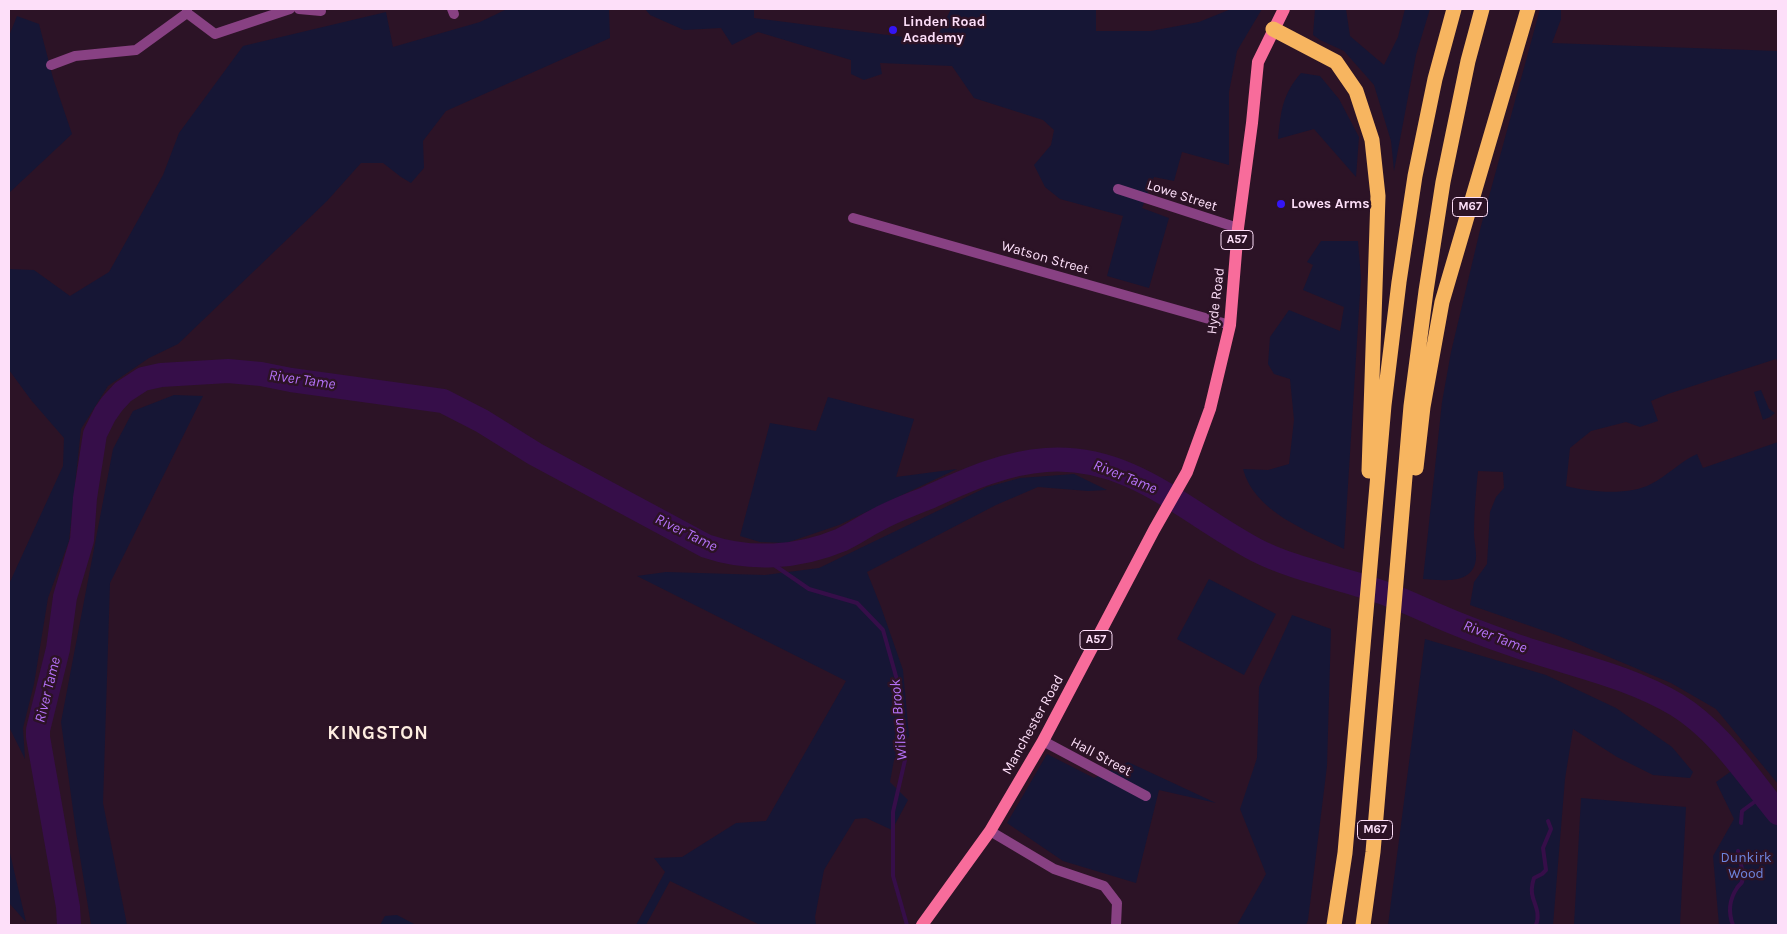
<!DOCTYPE html>
<style>
body{margin:0}
#map{position:relative;width:1787px;height:934px;overflow:hidden;background:#2c1326;font-family:Karla,sans-serif}
canvas{display:block}
.frame{position:absolute;inset:0;border:10px solid #fddff9;pointer-events:none}
</style>
<div id="map">
<canvas width="1787" height="934"></canvas>
<div class="frame"></div>
</div>
<script>
const c = document.querySelector('canvas').getContext('2d');
c.lineJoin = 'round';
function fill(path, color) { c.fillStyle = color; c.fill(path, 'evenodd'); }
function strokePath(path, color, width, dash) { c.strokeStyle = color; c.lineWidth = width; c.lineCap = dash ? 'butt' : 'round'; c.setLineDash(dash || []); c.stroke(path); }
function label(font, color, halo, rows, align = 'center') {
  c.font = font + ' Karla,sans-serif'; c.lineWidth = 5; c.setLineDash([]); c.textBaseline = 'middle'; c.strokeStyle = halo; c.fillStyle = color; for (const [text, x, y, turn = 0] of rows) {
    c.save(); c.translate(x, y); c.rotate((+turn || 0) * Math.PI / 180); c.textAlign = isNaN(turn) ? turn : align; if (halo) c.strokeText(text, 0, 0); c.fillText(text, 0, 0); c.restore();
  }
}
fill(new Path2D(`
 M 507,9 L 609,9 L 610,38 L 446,111 L 423,141 L 424,168 L 411,183 L 401,177 L 383,163 L 361,163 L 327,201 L 178,344 L 149,358 L 108,386 L 81,429 L 69,541 L 48,598 L 34,684 L 23,728 L 25,759 L 9,727 L 9,584 L 63,466 L 64,438 L 31,400 L 9,370 L 9,269 L 34,270 L 70,296 L 109,272 L 163,175 L 179,133 L 243,46 L 386,12 L 393,47 L 480,22 Z
 M 645,9 L 754,9 L 754,18 L 935,41 L 951,9 L 1096,9 L 1096,31 L 1151,31 L 1199,22 L 1231,9 L 1262,9 L 1237,51 L 1229,92 L 1229,165 L 1182,152 L 1174,181 L 1154,177 L 1142,208 L 1169,218 L 1149,288 L 1107,276 L 1123,216 L 1060,199 L 1045,187 L 1034,165 L 1051,145 L 1054,130 L 1043,120 L 974,98 L 952,66 L 880,63 L 882,74 L 864,80 L 851,74 L 851,60 L 758,32 L 732,45 L 721,28 L 684,30 L 650,15 Z
 M 1315,9 L 1346,9 L 1350,36 L 1384,65 L 1398,37 L 1405,9 L 1430,9 L 1416,55 L 1394,171 L 1391,141 L 1374,85 L 1344,51 L 1320,40 L 1313,35 Z
 M 1540,9 L 1561,9 L 1561,19 L 1552,43 L 1778,51 L 1778,363 L 1776,359 L 1668,394 L 1651,401 L 1658,421 L 1640,427 L 1626,422 L 1591,431 L 1570,448 L 1566,486 C 1589,492 1629,496 1651,484 C 1667,476 1681,461 1697,454 L 1703,468 L 1778,442 L 1778,784 L 1716,709 L 1671,683 L 1559,636 L 1470,605 L 1474,582 L 1487,564 L 1490,512 L 1496,497 L 1504,488 L 1503,472 L 1478,471 C 1476,491 1474,512 1474,533 C 1474,543 1478,555 1475,564 C 1469,585 1439,580 1423,579 L 1442,402 L 1451,352 L 1481,226 Z
 M 17,16 L 39,24 L 53,78 L 72,134 L 9,193 L 9,36 Z
 M 1301,73 L 1320,76 L 1339,99 L 1359,137 L 1356,177 L 1314,129 L 1278,139 C 1281,111 1282,95 1301,73 Z
 M 1321,241 L 1358,241 L 1361,278 L 1344,549 C 1308,531 1254,512 1243,469 L 1268,470 L 1289,464 L 1294,420 L 1290,379 L 1274,374 L 1268,364 L 1270,337 L 1289,310 L 1340,331 L 1344,307 L 1303,290 L 1313,265 L 1307,262 Z
 M 1761,390 L 1769,409 L 1775,413 L 1770,417 L 1763,420 L 1754,392 Z
 M 174,395 L 203,396 L 110,583 L 103,803 L 127,925 L 91,925 L 76,832 L 61,722 L 113,449 L 133,411 Z
 M 828,397 L 914,419 L 896,477 L 957,469 L 839,525 L 786,543 L 760,542 L 740,536 L 770,423 L 816,431 Z
 M 1074,474 L 1107,490 L 1088,491 L 1038,487 L 996,505 L 867,572 L 881,607 L 903,670 L 909,736 L 894,760 L 890,782 L 908,800 L 892,830 L 866,818 L 855,819 L 824,870 L 815,917 L 816,925 L 760,925 L 670,881 L 646,925 L 636,925 L 665,872 L 654,858 L 682,857 L 736,823 L 766,821 L 846,681 L 637,576 L 666,572 L 765,575 L 819,568 L 987,487 L 1020,478 Z
 M 1209,579 L 1276,614 L 1244,675 L 1177,639 Z
 M 1292,615 L 1331,629 L 1327,766 L 1308,920 L 1306,925 L 1237,925 L 1266,874 L 1240,809 L 1257,758 L 1259,687 Z
 M 1425,639 L 1546,675 L 1616,708 L 1672,747 L 1693,772 L 1690,778 L 1653,775 L 1617,757 L 1573,729 L 1565,779 L 1553,925 L 1388,925 Z
 M 1047,754 L 1094,778 L 1128,762 L 1216,803 L 1159,790 L 1136,883 L 1063,861 L 1007,823 Z
 M 1740,765 L 1778,813 L 1778,925 L 1719,925 L 1713,856 L 1734,819 L 1716,782 Z
 M 1581,798 L 1686,807 L 1680,925 L 1574,925 Z
 M 9,849 L 26,922 L 9,903 Z
 M 397,915 L 416,925 L 380,925 L 385,916 Z`), '#161635');
strokePath(new Path2D(`
 M 761,556 L 809,589 L 857,603 L 883,630 L 899,687 L 905,760 L 893,812 L 893,876 L 907,925
 M 1741,823 L 1742,811 L 1764,795
 M 1536,925 C 1540,915 1536,907 1533,898 C 1531,892 1532,884 1534,878 L 1542,874 L 1546,870 L 1543,848 L 1551,829 L 1548,821
 M 1733,925 C 1728,912 1729,900 1737,888 C 1738,886 1741,884 1742,882 C 1745,873 1739,859 1738,851`), '#360e49', 4);
strokePath(new Path2D(`
 M 69,925 L 68,907 L 38,737 L 38,730 L 58,649 L 65,597 L 82,540 L 85,498 L 95,434 L 105,414 L 112,404 L 123,392 L 143,379 L 161,375 L 228,371 L 261,374 L 291,380 L 443,401 L 482,421 L 535,454 L 706,546 C 750,561 798,558 841,540 C 854,534 865,526 877,520 C 893,511 910,505 927,498 C 965,481 1003,463 1046,460 C 1131,454 1186,513 1256,550 C 1293,569 1341,578 1381,592 C 1399,598 1418,607 1436,615 C 1461,626 1488,636 1514,645 C 1568,664 1627,675 1677,705 C 1719,731 1747,775 1778,813`), '#360e49', 24);
strokePath(new Path2D(`
 M 299,9 L 321,11
 M 452,9 L 454,14
 M 187,13 L 215,34 L 290,9
 M 51,65 L 75,56 L 136,50 L 187,13 L 187,9
 M 1118,189 L 1238,228
 M 853,218 L 1230,325
 M 1043,741 L 1146,796
 M 990,831 L 1054,869 L 1104,886 L 1117,903 L 1116,925`), '#884183', 10);
strokePath(new Path2D(`
 M 922,925 L 990,831 L 1043,741 L 1154,530 L 1187,472 L 1210,409 L 1230,325 L 1238,228 L 1252,123 L 1258,62 L 1284,9`), '#f86c9b', 12);
strokePath(new Path2D(`
 M 1273,29 L 1336,62 L 1356,91 L 1372,140 L 1378,196 L 1369,471
 M 1416,468 L 1423,407 L 1442,302 L 1528,9
 M 1334,925 L 1345,853 L 1384,405 L 1399,282 L 1415,176 L 1435,79 L 1454,9
 M 1363,925 L 1373,852 L 1411,406 L 1426,291 L 1443,182 L 1468,61 L 1482,9`), '#f7b560', 15);
for (const [x, y, r, color] of [
 [893,30,5,"#3415f4"],
 [1281,204,5,"#3415f4"]
]) { const dot = new Path2D(); dot.arc(x, y, r, 0, 2 * Math.PI); c.fillStyle = color; c.fill(dot); strokePath(dot, '#2c1326', 2); }
for (const [x, y, w] of [
 [1470,207,35],
 [1237,240,32],
 [1096,640,32],
 [1375,830,35]
]) { const box = new Path2D(); box.roundRect(x - w / 2, y - 9.5, w, 19, 4); c.fillStyle = '#2c1326'; c.fill(box); strokePath(box, '#fddff9', 1); }
label('bold 12px', '#fddff9', null, [
 ["M67",1470,207],
 ["A57",1237,240],
 ["A57",1096,640],
 ["M67",1375,830]
]);
label('bold 14px', '#fddff9', '#2c1326', [
 ["Linden Road",903,22],
 ["Academy",903,38],
 ["Lowes Arms",1291,204]
], 'left');
label('14px', '#fddff9', '#2c1326', [
 ["Lowe Street",1182,196,18],
 ["Watson Street",1045,258,16],
 ["Hyde Road",1216,301,-83],
 ["Manchester Road",1033,725,-61],
 ["Hall Street",1101,757,28]
]);
label('14px', '#6d84dc', '#2c1326', [
 ["Dunkirk",1746,858],
 ["Wood",1746,874]
]);
label('italic 15px', '#b572f8', '#2c1326', [
 ["River Tame",302,380,8],
 ["River Tame",1125,477,22],
 ["River Tame",686,533,26],
 ["River Tame",1495,637,21],
 ["River Tame",48,690,-76],
 ["Wilson Brook",899,720,-95]
]);
c.letterSpacing = '1px';
label('bold 19px', '#feede1', '#2c1326', [
 ["KINGSTON",378,734]
]);
c.letterSpacing = '0px';
</script>
